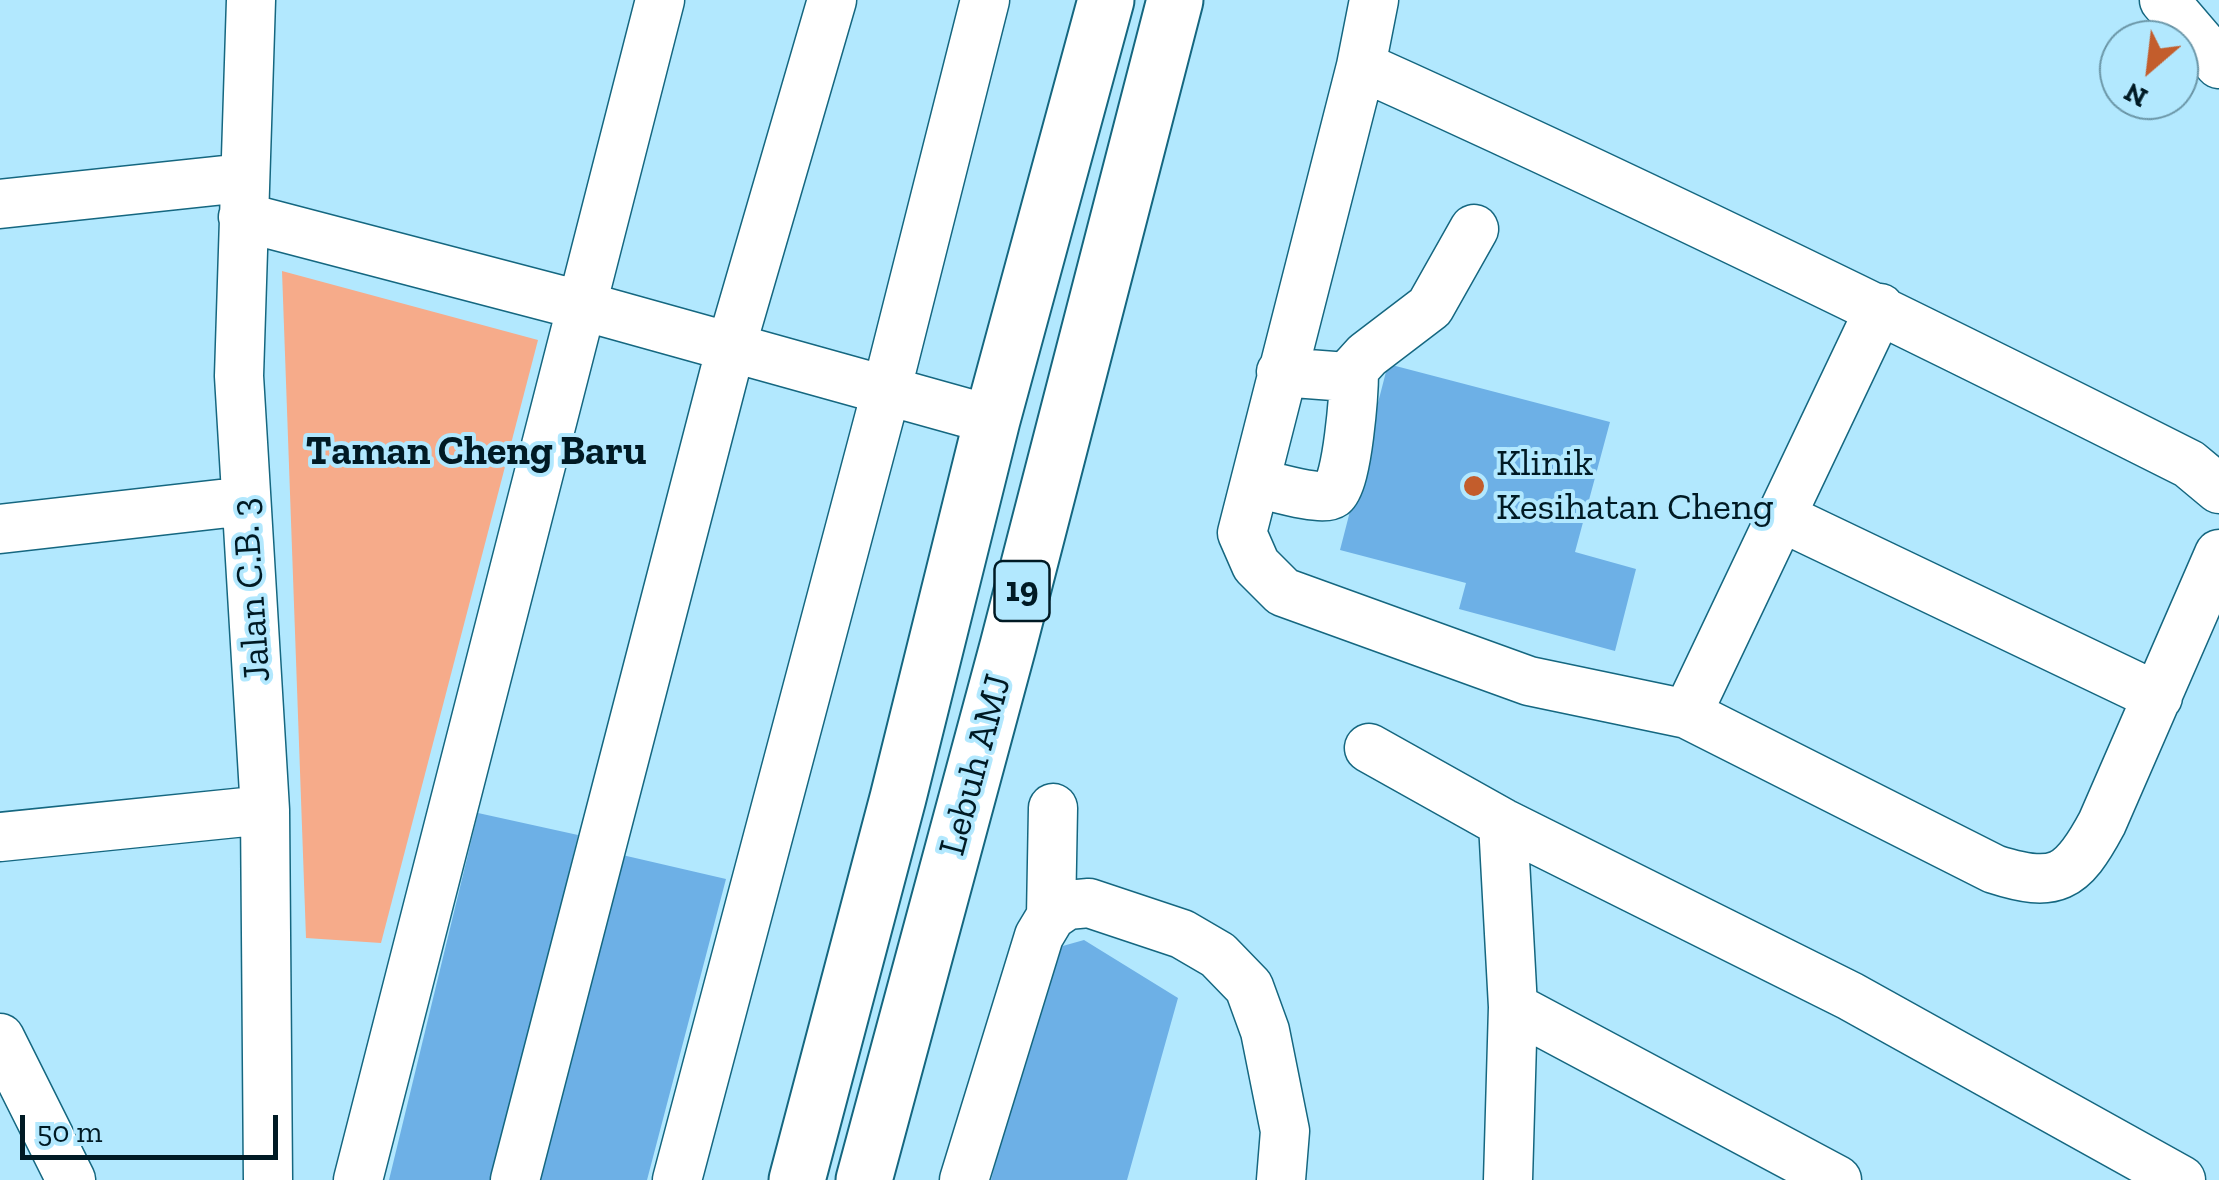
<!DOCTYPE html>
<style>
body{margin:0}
#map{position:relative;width:2219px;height:1180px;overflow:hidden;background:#b2e8fe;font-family:"Zilla Slab",serif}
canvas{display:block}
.north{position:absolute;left:2099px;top:20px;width:100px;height:100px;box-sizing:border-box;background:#b2e8fe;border:2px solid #6b96a7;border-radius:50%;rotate:208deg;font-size:28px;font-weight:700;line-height:40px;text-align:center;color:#001a24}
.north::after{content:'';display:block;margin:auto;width:35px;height:45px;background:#c35d2c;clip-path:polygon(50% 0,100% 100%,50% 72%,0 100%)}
.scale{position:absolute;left:20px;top:1115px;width:258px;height:45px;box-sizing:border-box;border:5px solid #001a24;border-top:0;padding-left:12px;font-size:30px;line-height:35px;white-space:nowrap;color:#001a24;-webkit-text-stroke:8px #b2e8fe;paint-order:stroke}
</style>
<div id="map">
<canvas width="2219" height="1180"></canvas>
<div class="north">N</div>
<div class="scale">50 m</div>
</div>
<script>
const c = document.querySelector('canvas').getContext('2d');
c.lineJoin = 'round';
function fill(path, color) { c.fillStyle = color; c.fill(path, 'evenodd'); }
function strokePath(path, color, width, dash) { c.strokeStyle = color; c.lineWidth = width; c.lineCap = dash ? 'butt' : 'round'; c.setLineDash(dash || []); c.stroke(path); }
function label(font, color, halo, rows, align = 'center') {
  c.font = font + ' "Zilla Slab",serif'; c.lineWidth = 8; c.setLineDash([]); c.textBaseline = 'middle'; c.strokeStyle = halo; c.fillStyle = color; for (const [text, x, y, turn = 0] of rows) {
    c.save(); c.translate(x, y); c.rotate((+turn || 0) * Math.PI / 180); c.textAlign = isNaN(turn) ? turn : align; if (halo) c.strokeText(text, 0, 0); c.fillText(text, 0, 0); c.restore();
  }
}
fill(new Path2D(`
 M 282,271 L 538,340 L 381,943 L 306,938 Z`), '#f6ab8a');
fill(new Path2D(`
 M 1388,364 L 1610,422 L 1575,552 L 1636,569 L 1615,651 L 1459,609 L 1466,583 L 1340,550 Z
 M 478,813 L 578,835 L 494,1180 L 389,1180 Z
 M 618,854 L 726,879 L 647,1180 L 535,1180 Z
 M 1084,940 L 1178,998 L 1127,1180 L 991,1180 L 1052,949 Z`), '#6db0e6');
const minor = new Path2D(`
 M 251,0 L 239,376 L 265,810 L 268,1180
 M 1374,0 L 1361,66 L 1242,533 L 1256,565 L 1283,592 L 1529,681 L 1687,714 L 1994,869 C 2056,889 2072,879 2102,823 L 2219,554
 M 2164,0 L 2219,64
 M 1361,66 C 1641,192 1915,326 2189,464 L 2219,489
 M 0,204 L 243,178
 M 243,217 L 583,306 L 992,420
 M 1281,372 L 1347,377 L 1367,355 L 1430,307 L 1474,229
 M 1257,483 C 1271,486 1322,502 1333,494 C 1348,482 1354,391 1354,371
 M 1781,517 L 2158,697
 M 0,529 L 246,501
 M 1687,714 L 1880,308
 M 1369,748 L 1503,823 L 1850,996 L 2181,1180
 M 1503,823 L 1513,1007 L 1508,1180
 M 0,837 L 265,810
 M 1051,916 L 1053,808
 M 1513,1007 L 1837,1180
 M 0,1038 L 71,1180
 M 358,1180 L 660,0
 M 515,1180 L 731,347 L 832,0
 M 677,1180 L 886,392 L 985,0
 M 964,1180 L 1039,936 L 1051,916 L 1067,905 L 1089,903 L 1182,934 L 1218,955 L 1249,987 L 1265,1031 L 1285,1131 L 1281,1180`);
const highway = new Path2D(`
 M 797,1180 L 898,798 L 992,420 L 1106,0
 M 864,1180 L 1008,646 L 1175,0`);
strokePath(minor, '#156780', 51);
strokePath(highway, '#156780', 59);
strokePath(minor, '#fff', 48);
strokePath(highway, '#fff', 55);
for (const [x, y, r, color] of [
 [1474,486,12,"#c35d2c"]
]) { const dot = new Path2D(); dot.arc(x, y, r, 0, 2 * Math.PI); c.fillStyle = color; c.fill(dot); strokePath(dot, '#b2e8fe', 4); }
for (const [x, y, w] of [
 [1022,591,55]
]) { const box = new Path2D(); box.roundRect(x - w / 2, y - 30, w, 60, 8); c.fillStyle = '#b2e8fe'; c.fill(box); strokePath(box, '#001a24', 2.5); }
label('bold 35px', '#001a24', null, [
 ["19",1022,591]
]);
label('38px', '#001a24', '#b2e8fe', [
 ["Klinik",1496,464],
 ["Kesihatan Cheng",1496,508]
], 'left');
label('38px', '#001a24', '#b2e8fe', [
 ["Jalan C.B. 3",252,590,-94],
 ["Lebuh AMJ",976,765,-75]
]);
label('bold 40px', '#001a24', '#b2e8fe', [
 ["Taman Cheng Baru",476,453]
]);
</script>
